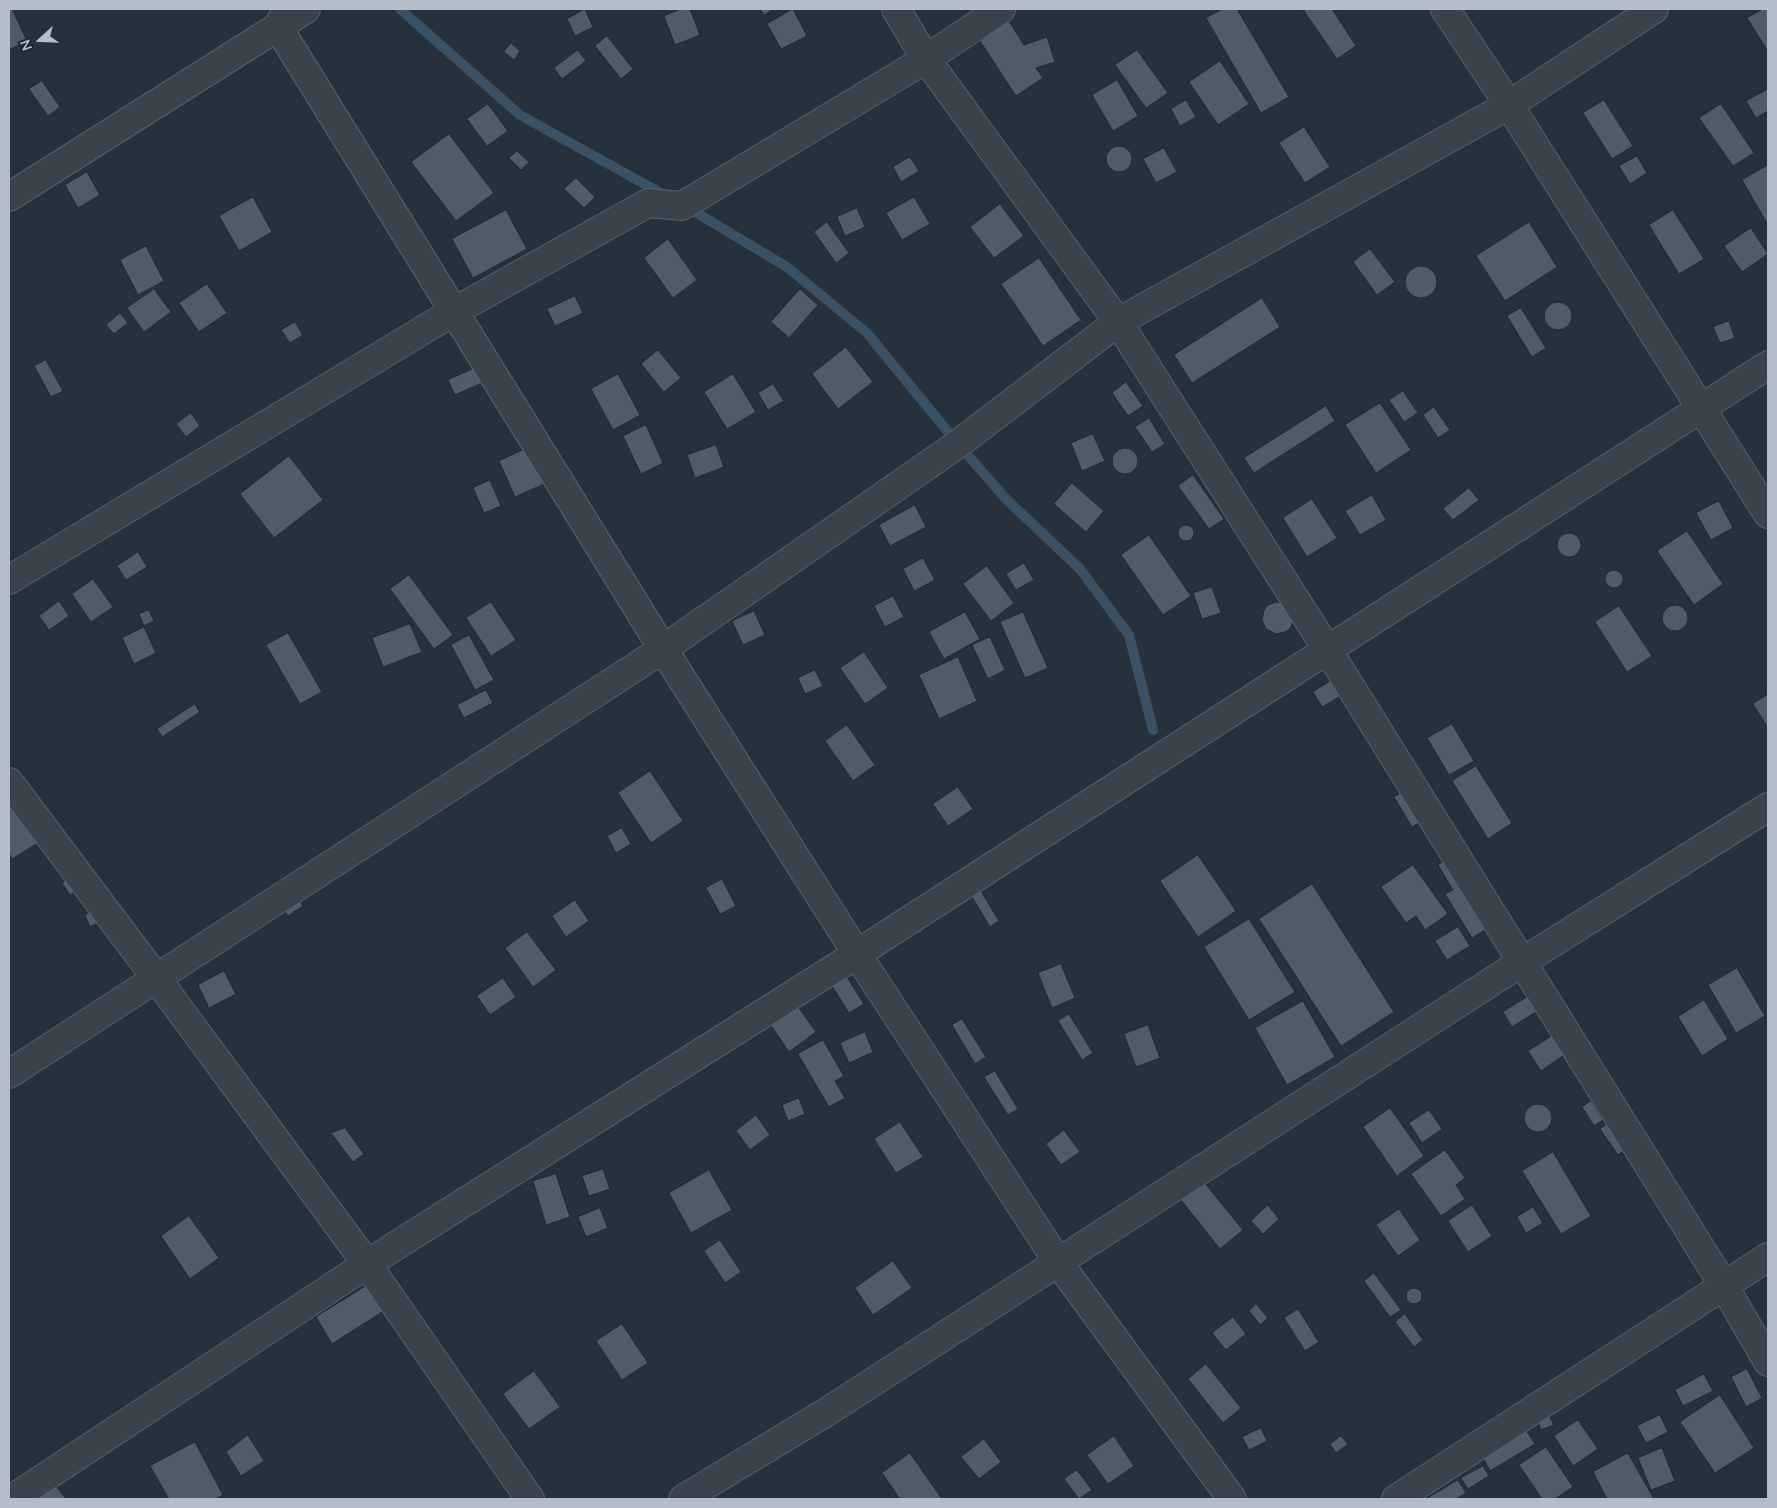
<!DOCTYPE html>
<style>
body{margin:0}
#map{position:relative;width:1777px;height:1508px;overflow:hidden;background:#25323c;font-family:Mulish,sans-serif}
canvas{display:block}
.frame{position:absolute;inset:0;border:10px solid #b4bec8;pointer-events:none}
.north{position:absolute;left:15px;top:15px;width:50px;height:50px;-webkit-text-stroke:4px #1e2831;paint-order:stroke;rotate:250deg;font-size:14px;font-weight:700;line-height:20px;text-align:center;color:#b4bec8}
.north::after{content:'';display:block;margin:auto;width:18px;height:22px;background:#b4bec8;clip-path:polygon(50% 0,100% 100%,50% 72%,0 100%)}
</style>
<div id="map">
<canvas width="1777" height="1508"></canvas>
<div class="frame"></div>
<div class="north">N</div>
</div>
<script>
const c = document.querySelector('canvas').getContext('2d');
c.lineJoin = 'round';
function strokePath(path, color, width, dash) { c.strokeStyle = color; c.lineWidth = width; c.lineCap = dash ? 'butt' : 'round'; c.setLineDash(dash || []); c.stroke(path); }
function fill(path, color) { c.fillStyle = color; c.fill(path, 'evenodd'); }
strokePath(new Path2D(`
 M 400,9 L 520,115 L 668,197
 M 685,206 L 787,267 L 867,333 L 958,444 L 1005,498 L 1080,569 L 1129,635 L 1153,730`), '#395162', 10);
const building = new Path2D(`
 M 9,9 L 12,9 L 27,41 L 9,50 Z
 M 585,9 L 593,27 L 575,36 L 567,19 Z
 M 681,9 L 690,9 L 700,35 L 675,45 L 664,16 Z
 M 760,9 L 774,9 L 764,15 Z
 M 793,9 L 807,36 L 781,49 L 767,24 Z
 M 1223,9 L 1237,9 L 1289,97 L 1261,113 L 1206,18 Z
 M 1308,9 L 1332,9 L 1356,46 L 1337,59 L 1304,11 Z
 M 1763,9 L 1768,9 L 1768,49 L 1767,50 L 1747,18 Z
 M 1009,21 L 1024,45 L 1047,37 L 1055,62 L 1036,68 L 1043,78 L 1016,96 L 980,41 Z
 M 607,36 L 633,69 L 621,79 L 595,46 Z
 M 511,43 L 520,51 L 514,60 L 504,52 Z
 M 578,50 L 586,61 L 562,79 L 554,68 Z
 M 1137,50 L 1168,93 L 1146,108 L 1115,65 Z
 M 1220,61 L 1249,104 L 1218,125 L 1189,82 Z
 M 1117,80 L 1138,116 L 1113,131 L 1092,95 Z
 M 42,81 L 60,107 L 48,116 L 29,89 Z
 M 1768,89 L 1768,111 L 1756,118 L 1746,101 Z
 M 1186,100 L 1196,117 L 1180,126 L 1171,109 Z
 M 1604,100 L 1633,146 L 1612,159 L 1583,113 Z
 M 488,104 L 508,131 L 487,146 L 467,119 Z
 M 1721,104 L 1754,153 L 1733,166 L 1699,118 Z
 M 1304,127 L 1330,167 L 1305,183 L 1279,143 Z
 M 449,134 L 494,193 L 456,221 L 411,162 Z
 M1106 159a13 13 0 1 1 26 0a13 13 0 1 1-26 0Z
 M 1164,148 L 1177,172 L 1156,183 L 1143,159 Z
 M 517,151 L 529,162 L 521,170 L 509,158 Z
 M 1637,156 L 1647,173 L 1630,184 L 1619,166 Z
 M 910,157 L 919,171 L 901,182 L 893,167 Z
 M 1768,165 L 1768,225 L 1742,180 Z
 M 87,172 L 100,195 L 78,208 L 65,185 Z
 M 576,178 L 595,197 L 584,208 L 564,189 Z
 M 253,197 L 272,232 L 239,251 L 219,216 Z
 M 914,197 L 930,224 L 902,240 L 886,213 Z
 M 1000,204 L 1024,236 L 994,258 L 970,227 Z
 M 857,208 L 865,227 L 845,236 L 837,217 Z
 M 506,210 L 527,249 L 473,278 L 452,239 Z
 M 1673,210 L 1704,259 L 1679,274 L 1649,225 Z
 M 827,222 L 849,253 L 836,263 L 814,232 Z
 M 1529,222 L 1557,267 L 1505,301 L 1476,256 Z
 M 1751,228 L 1768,254 L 1742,272 L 1724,246 Z
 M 668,239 L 697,280 L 673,298 L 644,258 Z
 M 146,246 L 164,281 L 138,295 L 120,260 Z
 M 1370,249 L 1395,282 L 1377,295 L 1353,262 Z
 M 1039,258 L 1081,320 L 1043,346 L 1001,284 Z
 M1405 282a16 16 0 1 1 32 0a16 16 0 1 1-32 0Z
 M 207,284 L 227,313 L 199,332 L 179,303 Z
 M 154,289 L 171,312 L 144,332 L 127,308 Z
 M 800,289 L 818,305 L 789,338 L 771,322 Z
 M 575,296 L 583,313 L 555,326 L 547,309 Z
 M 1262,298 L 1280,327 L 1192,383 L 1174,355 Z
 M1544 316a14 14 0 1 1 28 0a14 14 0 1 1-28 0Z
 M 1521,308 L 1546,348 L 1532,357 L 1507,316 Z
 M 120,313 L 128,323 L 114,334 L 106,325 Z
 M 1729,321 L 1735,338 L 1720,343 L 1713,327 Z
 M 295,322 L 303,335 L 290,343 L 281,330 Z
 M 846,347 L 873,382 L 838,409 L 812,374 Z
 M 658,350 L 681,378 L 664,392 L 641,364 Z
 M 46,360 L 63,391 L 51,397 L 34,366 Z
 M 475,368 L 482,383 L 455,395 L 448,380 Z
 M 618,374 L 640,415 L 613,430 L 591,389 Z
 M 733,374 L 756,412 L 727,429 L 704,392 Z
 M 1126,382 L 1143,406 L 1128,416 L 1112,393 Z
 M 773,384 L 784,401 L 768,410 L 758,393 Z
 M 1403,391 L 1418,413 L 1404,422 L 1389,400 Z
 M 1380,403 L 1411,450 L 1376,473 L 1345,425 Z
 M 1326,406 L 1335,421 L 1254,473 L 1244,458 Z
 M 1434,407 L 1450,430 L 1438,438 L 1423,415 Z
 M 191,413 L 200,426 L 186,437 L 176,424 Z
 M 1149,418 L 1165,444 L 1152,452 L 1135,427 Z
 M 646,425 L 663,463 L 641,474 L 623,436 Z
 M 1093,434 L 1105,461 L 1082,471 L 1071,443 Z
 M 716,445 L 724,467 L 695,478 L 687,455 Z
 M1112 461a13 13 0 1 1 26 0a13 13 0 1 1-26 0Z
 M 527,448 L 544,484 L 515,497 L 499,461 Z
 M 289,456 L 323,500 L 274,538 L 240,494 Z
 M 1193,475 L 1224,519 L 1209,529 L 1178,486 Z
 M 490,480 L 501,506 L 484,513 L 473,488 Z
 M 1072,483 L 1104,511 L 1086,532 L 1054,504 Z
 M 1469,488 L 1479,500 L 1453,520 L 1443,509 Z
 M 1372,495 L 1386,520 L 1360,535 L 1345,511 Z
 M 1312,499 L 1337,538 L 1307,557 L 1283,518 Z
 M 1719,501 L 1733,528 L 1711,540 L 1696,513 Z
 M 915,505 L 926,527 L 890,546 L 879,525 Z
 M1178 533a8 8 0 1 1 16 0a8 8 0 1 1-16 0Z
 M 1687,531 L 1723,584 L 1694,605 L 1657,551 Z
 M1557 545a12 12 0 1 1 24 0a12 12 0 1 1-24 0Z
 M 1149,535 L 1191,596 L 1163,615 L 1121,555 Z
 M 138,552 L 147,567 L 126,580 L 117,566 Z
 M 923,558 L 935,580 L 914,591 L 903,569 Z
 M 1024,563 L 1034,580 L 1016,590 L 1006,574 Z
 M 987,566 L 1014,603 L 991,621 L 963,584 Z
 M1605 579a9 9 0 1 1 18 0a9 9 0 1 1-18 0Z
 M 409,575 L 453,635 L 434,649 L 390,589 Z
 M 93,579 L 113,607 L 91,622 L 72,594 Z
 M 1212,587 L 1221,613 L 1202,619 L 1193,593 Z
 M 893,596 L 904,617 L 885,627 L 874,606 Z
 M 59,601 L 69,616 L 49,630 L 39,616 Z
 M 491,602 L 516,640 L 491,656 L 466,618 Z
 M 1277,602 L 1283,603 L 1294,619 L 1290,629 L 1285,632 L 1276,634 L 1266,629 L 1262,620 L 1264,610 L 1268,605 Z
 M1662 618a13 13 0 1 1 26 0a13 13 0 1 1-26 0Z
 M 1619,606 L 1652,656 L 1627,672 L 1595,622 Z
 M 149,610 L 154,621 L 144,626 L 139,614 Z
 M 754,611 L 765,635 L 743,645 L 732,621 Z
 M 965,612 L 980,639 L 944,659 L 929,632 Z
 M 1023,612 L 1048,668 L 1025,678 L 1000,622 Z
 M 410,624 L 422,652 L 383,667 L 372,638 Z
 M 144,627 L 156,653 L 134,664 L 122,638 Z
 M 288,633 L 322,692 L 300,704 L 266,645 Z
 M 469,635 L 494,680 L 475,690 L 451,645 Z
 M 990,637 L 1005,670 L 988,679 L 972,645 Z
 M 864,652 L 888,688 L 865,704 L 840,668 Z
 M 958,657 L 977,701 L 939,719 L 919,675 Z
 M 815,670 L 823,686 L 805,694 L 798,678 Z
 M 1337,677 L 1346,693 L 1322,707 L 1313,692 Z
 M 486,690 L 493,703 L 464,718 L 457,705 Z
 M 1768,694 L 1768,728 L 1753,704 Z
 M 195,704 L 200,712 L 162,737 L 157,729 Z
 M 1452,724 L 1474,761 L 1449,775 L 1427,738 Z
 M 847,725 L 875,765 L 853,781 L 825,741 Z
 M 1476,766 L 1512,823 L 1488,839 L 1452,781 Z
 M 650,771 L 683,821 L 651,843 L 618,793 Z
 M 958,787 L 973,809 L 948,826 L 933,804 Z
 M 1406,790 L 1424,820 L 1412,827 L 1394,797 Z
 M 15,803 L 38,843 L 12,859 L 9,853 L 9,807 Z
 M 622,828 L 631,844 L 616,853 L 607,836 Z
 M 1198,855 L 1236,911 L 1198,937 L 1160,881 Z
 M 1450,857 L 1492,926 L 1472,938 L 1445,894 L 1453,890 L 1438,865 Z
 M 1413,865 L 1448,914 L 1425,930 L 1416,916 L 1406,923 L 1381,887 Z
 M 73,877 L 80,889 L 70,895 L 62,883 Z
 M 722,879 L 736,906 L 720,914 L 706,888 Z
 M 1312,884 L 1394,1012 L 1341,1046 L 1259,919 Z
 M 981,891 L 999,921 L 990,927 L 972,897 Z
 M 295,894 L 303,906 L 288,916 L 280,904 Z
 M 575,900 L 589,921 L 566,937 L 552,916 Z
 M 94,911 L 100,922 L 90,927 L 85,915 Z
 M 1249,919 L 1295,992 L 1249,1020 L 1204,947 Z
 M 1458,927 L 1470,946 L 1447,960 L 1435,941 Z
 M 527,932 L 556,970 L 533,987 L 505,948 Z
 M 1061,964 L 1075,998 L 1052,1008 L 1038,973 Z
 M 1737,968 L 1765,1016 L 1736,1033 L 1708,985 Z
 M 224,971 L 236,994 L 209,1008 L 198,985 Z
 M 847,977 L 864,1004 L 849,1013 L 832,986 Z
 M 503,978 L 516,997 L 490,1015 L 477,996 Z
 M 1527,997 L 1536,1012 L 1512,1027 L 1503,1012 Z
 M 1704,1000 L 1728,1039 L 1702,1056 L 1678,1017 Z
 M 1303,1001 L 1335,1057 L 1287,1085 L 1255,1028 Z
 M 797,1005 L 816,1032 L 789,1052 L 770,1024 Z
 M 1069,1014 L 1093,1053 L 1082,1060 L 1058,1021 Z
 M 962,1019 L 986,1057 L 975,1064 L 952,1025 Z
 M 1148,1025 L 1160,1058 L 1136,1067 L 1124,1034 Z
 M 865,1032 L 873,1052 L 849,1063 L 840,1043 Z
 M 1552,1036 L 1564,1055 L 1541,1071 L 1528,1051 Z
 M 823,1040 L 844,1076 L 835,1081 L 845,1098 L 829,1107 L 798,1054 Z
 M 995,1071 L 1018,1109 L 1008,1115 L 984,1077 Z
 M 799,1098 L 805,1114 L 788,1121 L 782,1105 Z
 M 1591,1101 L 1603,1120 L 1594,1126 L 1582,1107 Z
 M1524 1118a14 14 0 1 1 28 0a14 14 0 1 1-28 0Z
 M 1390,1108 L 1424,1156 L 1397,1176 L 1363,1127 Z
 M 1429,1110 L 1442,1129 L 1422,1143 L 1409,1123 Z
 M 756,1115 L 770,1135 L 750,1150 L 736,1131 Z
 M 1613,1120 L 1631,1146 L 1618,1155 L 1600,1129 Z
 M 900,1122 L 923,1157 L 896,1173 L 874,1139 Z
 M 345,1128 L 364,1154 L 353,1162 L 331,1133 Z
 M 1064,1130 L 1080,1152 L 1061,1165 L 1046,1144 Z
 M 1445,1150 L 1465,1178 L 1456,1185 L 1465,1199 L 1441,1216 L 1411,1174 Z
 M 1553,1152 L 1591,1216 L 1561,1234 L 1522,1171 Z
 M 603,1169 L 610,1189 L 589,1196 L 582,1176 Z
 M 709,1170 L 732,1210 L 691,1233 L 669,1193 Z
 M 556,1174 L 570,1217 L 546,1225 L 533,1181 Z
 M 1204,1182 L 1243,1230 L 1220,1249 L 1181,1200 Z
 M 1268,1205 L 1279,1219 L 1263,1234 L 1251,1221 Z
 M 1472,1205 L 1492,1236 L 1468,1252 L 1448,1221 Z
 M 1533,1207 L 1543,1223 L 1526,1233 L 1517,1217 Z
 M 600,1208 L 608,1228 L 586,1237 L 578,1217 Z
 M 1399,1209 L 1420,1240 L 1398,1256 L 1376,1225 Z
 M 189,1216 L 219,1258 L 190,1279 L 161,1236 Z
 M 720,1240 L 741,1272 L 725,1283 L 704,1251 Z
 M 893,1261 L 912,1288 L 873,1315 L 855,1288 Z
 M 1374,1273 L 1401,1310 L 1390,1317 L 1364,1281 Z
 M 374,1281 L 390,1307 L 332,1344 L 316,1317 Z
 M1406 1296a8 8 0 1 1 16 0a8 8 0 1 1-16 0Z
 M 1256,1304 L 1268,1318 L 1260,1325 L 1249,1311 Z
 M 1298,1309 L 1319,1342 L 1305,1351 L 1284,1318 Z
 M 1405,1314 L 1423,1340 L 1414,1347 L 1395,1322 Z
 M 1233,1317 L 1246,1334 L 1226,1350 L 1212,1333 Z
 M 622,1324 L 648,1363 L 622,1380 L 596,1341 Z
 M 1206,1364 L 1241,1408 L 1223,1423 L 1188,1379 Z
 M 1747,1369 L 1762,1398 L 1746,1407 L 1731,1377 Z
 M 534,1371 L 560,1407 L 529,1429 L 503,1394 Z
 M 1704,1374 L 1713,1391 L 1683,1406 L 1675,1390 Z
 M 1720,1395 L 1754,1448 L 1715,1473 L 1680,1422 Z
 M 1660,1415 L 1668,1432 L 1646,1443 L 1637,1426 Z
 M 1550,1417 L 1554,1425 L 1541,1430 L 1538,1422 Z
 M 1578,1420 L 1598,1449 L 1573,1466 L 1554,1436 Z
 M 1261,1428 L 1267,1441 L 1249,1450 L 1242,1437 Z
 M 1526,1430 L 1535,1444 L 1490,1471 L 1482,1456 Z
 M 248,1435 L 264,1461 L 241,1476 L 226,1452 Z
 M 1114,1436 L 1134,1466 L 1108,1484 L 1087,1455 Z
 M 1341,1436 L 1348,1444 L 1336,1453 L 1330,1444 Z
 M 984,1439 L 1001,1462 L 979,1479 L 961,1457 Z
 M 195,1442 L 223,1495 L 215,1499 L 169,1499 L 150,1466 Z
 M 1546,1447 L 1573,1487 L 1555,1499 L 1542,1499 L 1519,1465 Z
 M 1662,1448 L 1675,1481 L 1651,1490 L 1638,1458 Z
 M 910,1453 L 942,1499 L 900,1499 L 882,1473 Z
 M 1628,1453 L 1654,1499 L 1607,1499 L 1593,1472 Z
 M 1483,1466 L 1489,1476 L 1468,1489 L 1461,1478 Z
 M 1077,1470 L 1092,1490 L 1079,1499 L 1064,1479 Z
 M 1458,1480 L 1466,1493 L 1456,1499 L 1426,1499 Z
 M 52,1481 L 66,1499 L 34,1499 Z`);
fill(building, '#4e5c67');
strokePath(building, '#1f2a33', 1);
const minor = new Path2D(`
 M 287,9 L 278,27 L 663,649 L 857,954 L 1058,1262 L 1232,1499
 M 896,9 L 926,59 L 1118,322 L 1327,649 L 1724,1286 L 1768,1362
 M 1445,9 L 1509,105 L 1768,514
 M 9,197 L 306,9
 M 9,580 L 453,312 L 648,203 L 682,206 L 926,59 L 1001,9
 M 9,782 L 157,979 L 367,1264 L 530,1499
 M 9,1074 L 663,649 L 958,444 L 1118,322 L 1509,105 L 1654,9
 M 12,1499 L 367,1264 L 857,954 L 1768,365
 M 683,1499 L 825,1413 L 1522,962 L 1768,807
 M 1396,1499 L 1768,1257`);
strokePath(minor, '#56616a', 30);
strokePath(minor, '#38434c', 28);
</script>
